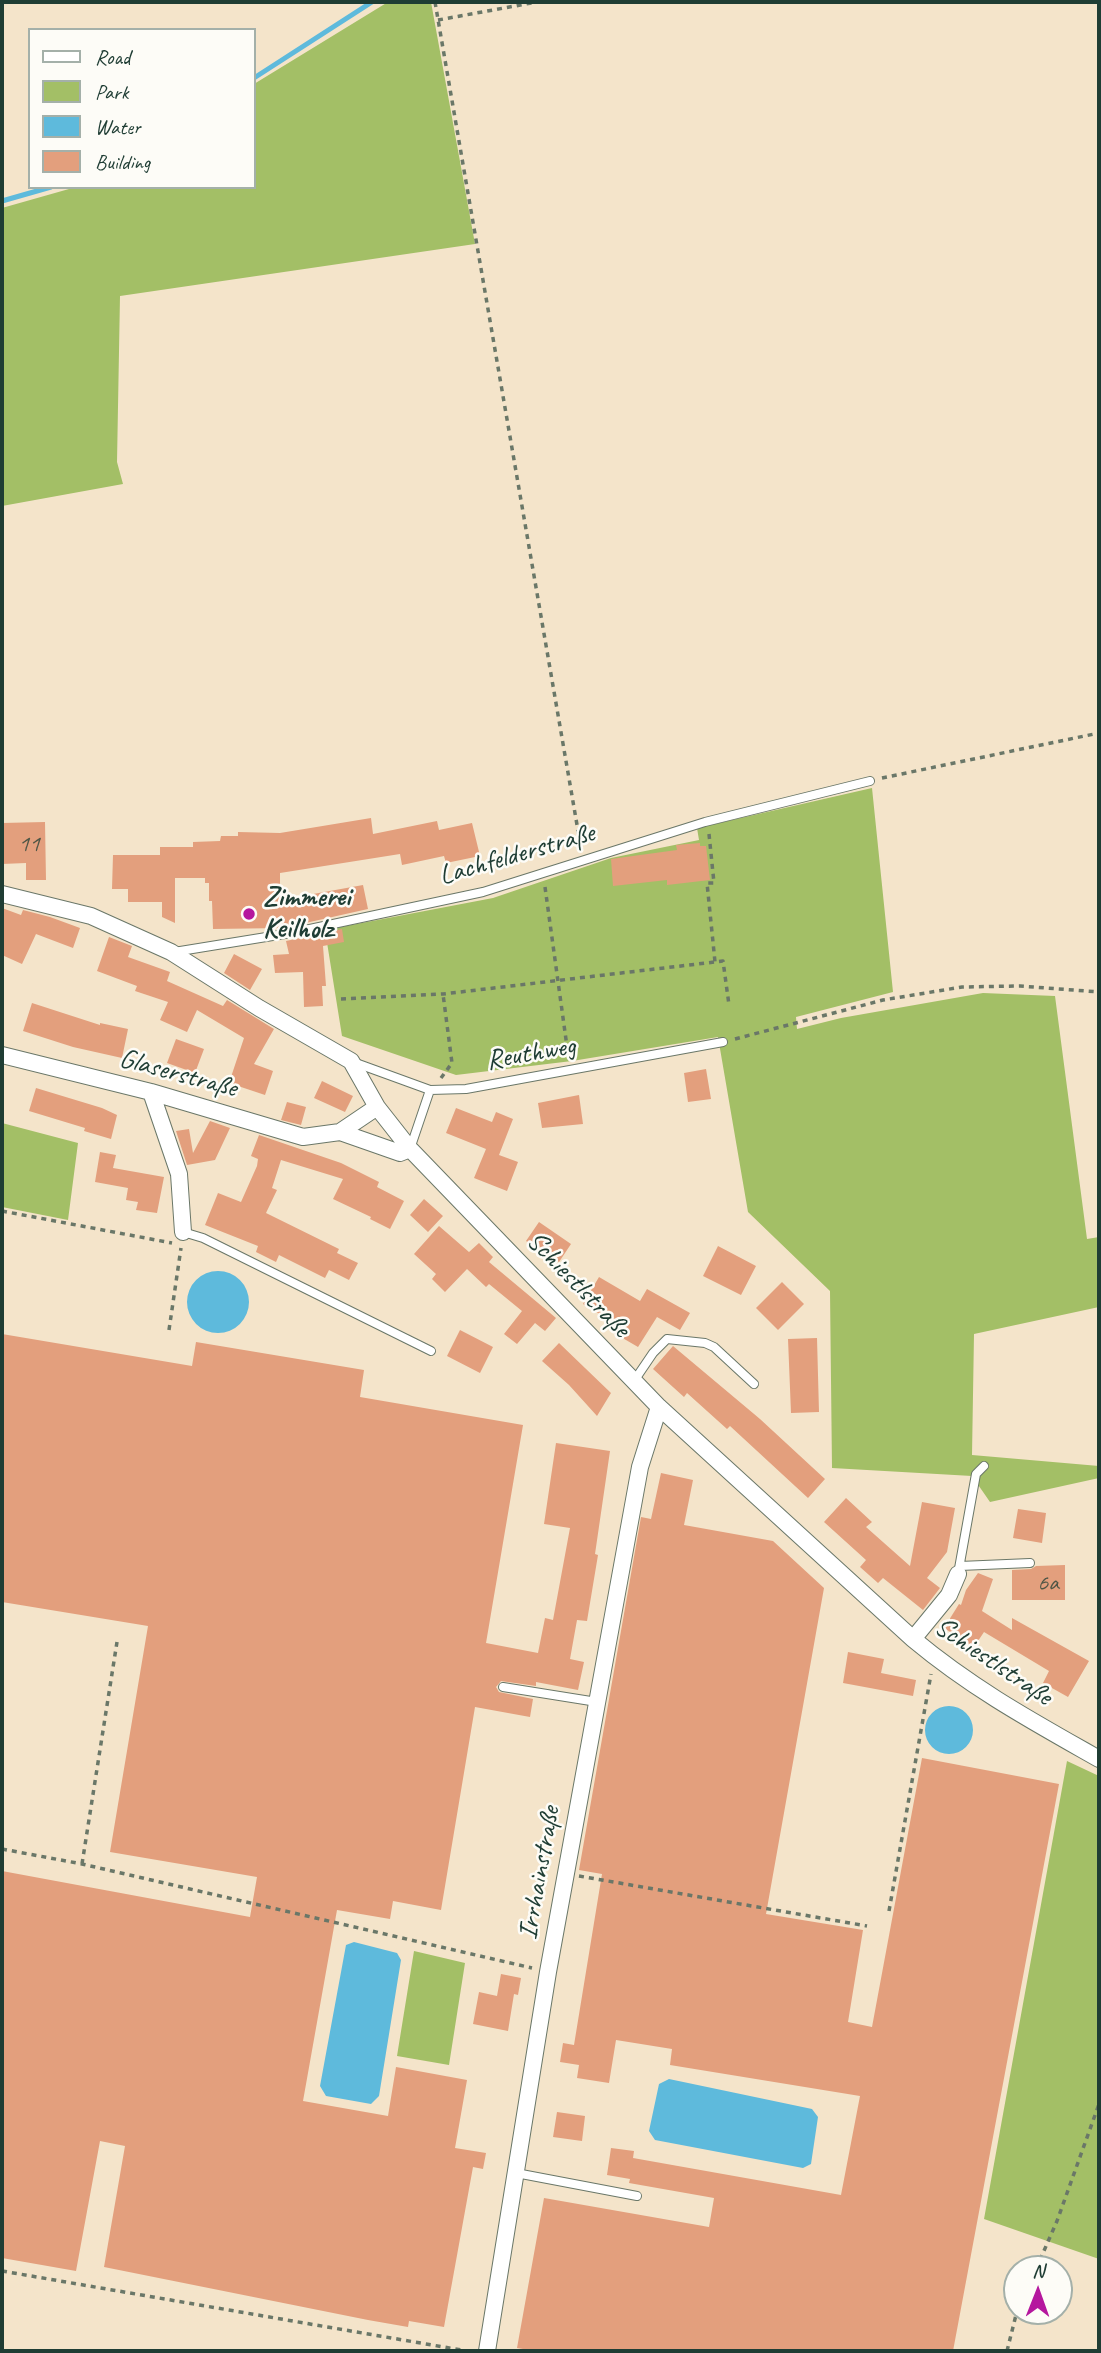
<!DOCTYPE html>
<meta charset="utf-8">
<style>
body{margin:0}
#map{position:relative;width:1101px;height:2353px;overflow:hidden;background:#f4e4ca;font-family:Caveat,sans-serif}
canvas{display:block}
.frame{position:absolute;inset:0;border:4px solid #1f3d34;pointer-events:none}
.legend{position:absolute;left:28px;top:28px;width:228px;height:161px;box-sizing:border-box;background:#fdfcf7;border:2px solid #a4b0a9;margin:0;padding:9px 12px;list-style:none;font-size:21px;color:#1f3d34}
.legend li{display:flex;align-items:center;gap:14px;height:35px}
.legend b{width:35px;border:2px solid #a4b0a9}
.north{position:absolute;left:1003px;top:2255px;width:70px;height:70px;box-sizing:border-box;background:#fdfcf7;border:2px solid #a4b0a9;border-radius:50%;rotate:1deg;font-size:19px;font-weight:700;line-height:28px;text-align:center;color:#1f3d34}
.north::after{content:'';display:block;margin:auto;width:24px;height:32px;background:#b5179e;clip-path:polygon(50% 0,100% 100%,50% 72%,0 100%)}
</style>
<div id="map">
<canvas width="1101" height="2353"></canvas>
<div class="frame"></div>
<ul class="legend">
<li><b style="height:9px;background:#fff"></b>Road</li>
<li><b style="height:19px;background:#a3bf66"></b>Park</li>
<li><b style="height:19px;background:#5ebadc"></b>Water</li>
<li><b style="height:19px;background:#e39f7d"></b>Building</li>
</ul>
<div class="north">N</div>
</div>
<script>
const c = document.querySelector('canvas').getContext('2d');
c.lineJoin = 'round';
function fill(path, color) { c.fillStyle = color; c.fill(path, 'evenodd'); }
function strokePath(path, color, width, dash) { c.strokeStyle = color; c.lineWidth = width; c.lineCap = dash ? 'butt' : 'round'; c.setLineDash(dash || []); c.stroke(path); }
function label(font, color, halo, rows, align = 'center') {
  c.font = font + ' Caveat,sans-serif'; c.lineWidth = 5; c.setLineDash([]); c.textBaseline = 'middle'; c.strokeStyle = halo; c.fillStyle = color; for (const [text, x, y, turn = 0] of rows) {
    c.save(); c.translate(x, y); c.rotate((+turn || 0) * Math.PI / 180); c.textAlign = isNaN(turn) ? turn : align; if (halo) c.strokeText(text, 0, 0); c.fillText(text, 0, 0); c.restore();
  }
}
fill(new Path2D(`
 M 388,2 L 431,2 L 475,244 L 120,296 L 117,462 L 123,484 L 2,506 L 2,208 L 76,187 L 254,187 L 254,84 Z
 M 872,788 L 893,992 L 796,1017 L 797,1029 L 841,1018 L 983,993 L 1055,996 L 1087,1239 L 1099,1237 L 1099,1307 L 974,1334 L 972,1455 L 1099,1466 L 1099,1478 L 990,1502 L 972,1476 L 832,1468 L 830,1291 L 748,1212 L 718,1037 L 572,1061 L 456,1075 L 342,1036 L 325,930 L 493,898 L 611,858 L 699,840 L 697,828 Z
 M 2,1123 L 78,1143 L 68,1220 L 2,1207 Z
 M 1067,1761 L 1099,1776 L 1099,2170 L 1097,2176 L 1099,2174 L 1099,2259 L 984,2219 Z
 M 414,1951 L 465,1963 L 449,2065 L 397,2056 Z`), '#a3bf66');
fill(new Path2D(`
 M187 1302a31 31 0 1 1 62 0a31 31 0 1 1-62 0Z
 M925 1730a24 24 0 1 1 48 0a24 24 0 1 1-48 0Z
 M 354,1942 L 397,1953 L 401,1960 L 379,2096 L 371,2104 L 326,2096 L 320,2086 L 346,1945 Z
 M 669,2079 L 812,2109 L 818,2117 L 811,2164 L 803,2168 L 655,2140 L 649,2131 L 659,2084 Z`), '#5ebadc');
strokePath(new Path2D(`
 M 254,78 L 372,2
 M 2,201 L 51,187`), '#5ebadc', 5);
fill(new Path2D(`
 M 371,818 L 373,834 L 437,821 L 439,830 L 472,823 L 480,856 L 446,863 L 444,856 L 402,865 L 400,854 L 280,873 L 280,900 L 363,885 L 368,909 L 283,928 L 213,929 L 212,901 L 209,901 L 209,883 L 205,883 L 205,878 L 175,878 L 175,923 L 162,917 L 162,902 L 128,902 L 128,889 L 112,889 L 113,855 L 160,855 L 160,847 L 193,847 L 193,842 L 220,841 L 221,836 L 238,836 L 238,832 L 280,833 Z
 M 45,822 L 46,880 L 26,880 L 26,863 L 2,864 L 2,823 Z
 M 700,843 L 700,846 L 706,846 L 710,880 L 667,885 L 667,880 L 613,886 L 611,859 L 677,850 L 676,845 Z
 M 2,908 L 21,915 L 23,910 L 50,917 L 80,928 L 73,948 L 36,934 L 22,964 L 2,955 Z
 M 342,929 L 344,942 L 323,946 L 326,986 L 322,986 L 323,1006 L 304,1007 L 303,972 L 275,973 L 273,955 L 289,954 L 286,941 Z
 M 109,937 L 132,946 L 128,957 L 170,972 L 167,981 L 223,1006 L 227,1000 L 274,1029 L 254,1064 L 273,1071 L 265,1095 L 229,1083 L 244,1038 L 197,1010 L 187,1032 L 160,1020 L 168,1002 L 135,991 L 137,986 L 97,971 Z
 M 234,954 L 262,969 L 250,990 L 224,973 Z
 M 32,1003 L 100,1025 L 100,1023 L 128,1029 L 122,1058 L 73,1047 L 23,1031 Z
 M 176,1039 L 204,1049 L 195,1073 L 167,1063 Z
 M 706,1069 L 711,1099 L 688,1102 L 684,1073 Z
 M 322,1081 L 353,1096 L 345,1112 L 314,1098 Z
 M 36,1088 L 102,1108 L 117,1115 L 111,1139 L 84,1131 L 85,1128 L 29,1111 Z
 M 579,1095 L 583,1124 L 542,1128 L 538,1103 Z
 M 287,1102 L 306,1107 L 301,1125 L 281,1120 Z
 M 456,1108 L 492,1122 L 496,1112 L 513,1119 L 499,1155 L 518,1162 L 507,1191 L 474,1178 L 486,1149 L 446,1133 Z
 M 210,1121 L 230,1128 L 215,1160 L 187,1165 L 176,1131 L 189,1129 L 193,1153 Z
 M 259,1135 L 341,1163 L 379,1182 L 377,1187 L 404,1201 L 390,1229 L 370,1219 L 371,1217 L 333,1199 L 343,1179 L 281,1160 L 272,1188 L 277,1190 L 266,1213 L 339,1249 L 337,1253 L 358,1263 L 349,1280 L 329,1270 L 325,1278 L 279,1255 L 276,1262 L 256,1252 L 258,1246 L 205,1225 L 218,1193 L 241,1202 L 257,1166 L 258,1159 L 251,1156 Z
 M 100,1152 L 116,1155 L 113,1168 L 164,1177 L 157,1213 L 136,1210 L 138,1202 L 126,1200 L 128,1188 L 95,1182 Z
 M 424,1199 L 443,1216 L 428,1232 L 410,1215 Z
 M 539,1222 L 571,1244 L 559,1262 L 526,1241 Z
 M 439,1226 L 469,1252 L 479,1243 L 493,1257 L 489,1262 L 556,1318 L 545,1331 L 535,1323 L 517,1344 L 504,1334 L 522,1311 L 489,1284 L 486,1287 L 467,1269 L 445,1292 L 432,1279 L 436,1274 L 414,1254 Z
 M 718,1246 L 756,1266 L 741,1295 L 703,1276 Z
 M 599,1277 L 640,1301 L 647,1289 L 690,1313 L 680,1330 L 657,1317 L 638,1347 L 614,1333 L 619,1326 L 583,1304 Z
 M 782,1282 L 804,1304 L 778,1330 L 756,1308 Z
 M 460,1330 L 493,1347 L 480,1373 L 447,1356 Z
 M 2,1334 L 192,1366 L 196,1342 L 364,1370 L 360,1397 L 523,1425 L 486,1643 L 538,1653 L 545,1618 L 553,1620 L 570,1528 L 544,1524 L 556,1443 L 610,1451 L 595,1554 L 598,1555 L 587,1621 L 577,1620 L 570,1659 L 584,1662 L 578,1690 L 536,1682 L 536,1686 L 501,1681 L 496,1687 L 499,1692 L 533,1699 L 530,1717 L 475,1707 L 441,1910 L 393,1901 L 390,1919 L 337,1910 L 303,2101 L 388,2116 L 396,2067 L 467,2080 L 455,2148 L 486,2153 L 483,2169 L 473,2167 L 444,2327 L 409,2321 L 408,2327 L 368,2320 L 104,2267 L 125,2146 L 100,2141 L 76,2271 L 2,2258 L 2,1871 L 250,1917 L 257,1877 L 110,1852 L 148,1626 L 2,1602 Z
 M 817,1338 L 819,1412 L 791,1413 L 788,1339 Z
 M 559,1343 L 611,1393 L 597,1416 L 569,1385 L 542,1361 Z
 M 673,1346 L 760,1419 L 825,1479 L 808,1498 L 730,1426 L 727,1429 L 687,1393 L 684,1397 L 653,1369 Z
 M 661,1473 L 693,1480 L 684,1525 L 773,1541 L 824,1588 L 766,1914 L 863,1930 L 848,2022 L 872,2027 L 922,1758 L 1059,1784 L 953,2351 L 535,2351 L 517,2348 L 544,2198 L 709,2227 L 714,2198 L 629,2183 L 630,2179 L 607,2175 L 611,2148 L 634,2151 L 633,2158 L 841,2195 L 860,2096 L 670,2065 L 672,2049 L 616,2040 L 609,2083 L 577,2078 L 579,2065 L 560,2062 L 563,2043 L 574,2045 L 602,1874 L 579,1870 L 641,1517 L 651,1519 Z
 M 846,1498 L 872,1522 L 866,1527 L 910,1566 L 922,1502 L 955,1508 L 947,1552 L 927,1578 L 940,1588 L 923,1610 L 883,1578 L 878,1583 L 860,1567 L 866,1560 L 824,1522 Z
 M 1018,1509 L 1046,1513 L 1042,1543 L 1013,1538 Z
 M 1065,1565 L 1065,1600 L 1012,1600 L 1012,1570 L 1031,1569 L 1036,1566 Z
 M 978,1573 L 993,1579 L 982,1611 L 1012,1630 L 1012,1618 L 1089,1661 L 1068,1697 L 1043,1683 L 1049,1671 L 984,1632 L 974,1647 L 944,1628 L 959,1604 L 961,1605 L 966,1590 Z
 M 848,1652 L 884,1659 L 881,1673 L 916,1680 L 913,1696 L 843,1683 Z
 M 501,1974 L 521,1978 L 518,1995 L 514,1994 L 508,2031 L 473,2024 L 479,1992 L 497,1996 Z
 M 557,2112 L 585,2116 L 582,2141 L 553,2137 Z`), '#e39f7d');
const service = new Path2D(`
 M 174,952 L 291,933 L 483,892 L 705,822 L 870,781
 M 353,1062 L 430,1090 L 466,1089 L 723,1042
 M 410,1149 L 430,1090
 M 183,1232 L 203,1238 L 431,1351
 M 634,1381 L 653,1353 L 667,1339 L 705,1343 L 714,1347 L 754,1384
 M 960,1566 L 1030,1563
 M 958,1574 L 976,1474 L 984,1466
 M 503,1687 L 597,1702
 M 516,2173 L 637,2196`);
const minor = new Path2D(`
 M 2,894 L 91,916 L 171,952 L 259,1008 L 351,1061 L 377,1107 L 410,1149 L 659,1407 L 913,1639 C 973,1689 1032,1721 1099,1759
 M 2,1055 L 151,1092 L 303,1137 L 340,1132 L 377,1107
 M 151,1092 L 179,1174 L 183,1232
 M 340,1132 L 400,1153 L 410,1149
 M 913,1639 L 949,1595 L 958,1574
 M 487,2351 L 548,1972 L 640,1467 L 659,1407`);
strokePath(service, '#6a7768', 10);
strokePath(minor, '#6a7768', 18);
strokePath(new Path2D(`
 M 435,2 L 581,848
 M 438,20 L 537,2
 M 882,778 L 1099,733
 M 709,834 L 714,883 L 707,883 L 715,962
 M 545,887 L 568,1054
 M 341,999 L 443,994 L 723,961 L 729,1005
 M 735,1039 L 883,1000 L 962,987 L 1020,986 L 1099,992
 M 441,1078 L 452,1063 L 443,994
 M 2,1211 L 172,1243
 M 169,1330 L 181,1248
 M 2,1849 L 82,1864 L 532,1968
 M 82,1864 L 117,1642
 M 579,1876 L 867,1926
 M 889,1911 L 931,1674
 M 1036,2269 L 1057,2221 L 1099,2104
 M 2,2271 L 467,2351
 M 1007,2351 L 1017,2311`), '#6a7768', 3.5, [5, 5]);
strokePath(service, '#fff', 8);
strokePath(minor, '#fff', 16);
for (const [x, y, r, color] of [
 [249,914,7,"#b5179e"]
]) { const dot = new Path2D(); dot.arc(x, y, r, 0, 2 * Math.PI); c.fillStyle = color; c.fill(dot); strokePath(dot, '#fdfcf7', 2.5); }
label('24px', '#505646', null, [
 ["11",29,845],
 ["6a",1048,1584]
]);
label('28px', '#1f3d34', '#fdfcf7', [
 ["Lachfelderstraße",517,855,-16],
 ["Reuthweg",531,1054,-10],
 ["Glaserstraße",178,1074,15],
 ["Schiestlstraße",578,1285,46],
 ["Schiestlstraße",993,1662,34],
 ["Irrhainstraße",540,1873,-80]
]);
label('bold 28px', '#1f3d34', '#fdfcf7', [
 ["Zimmerei",263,898],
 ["Keilholz",263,930]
], 'left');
</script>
